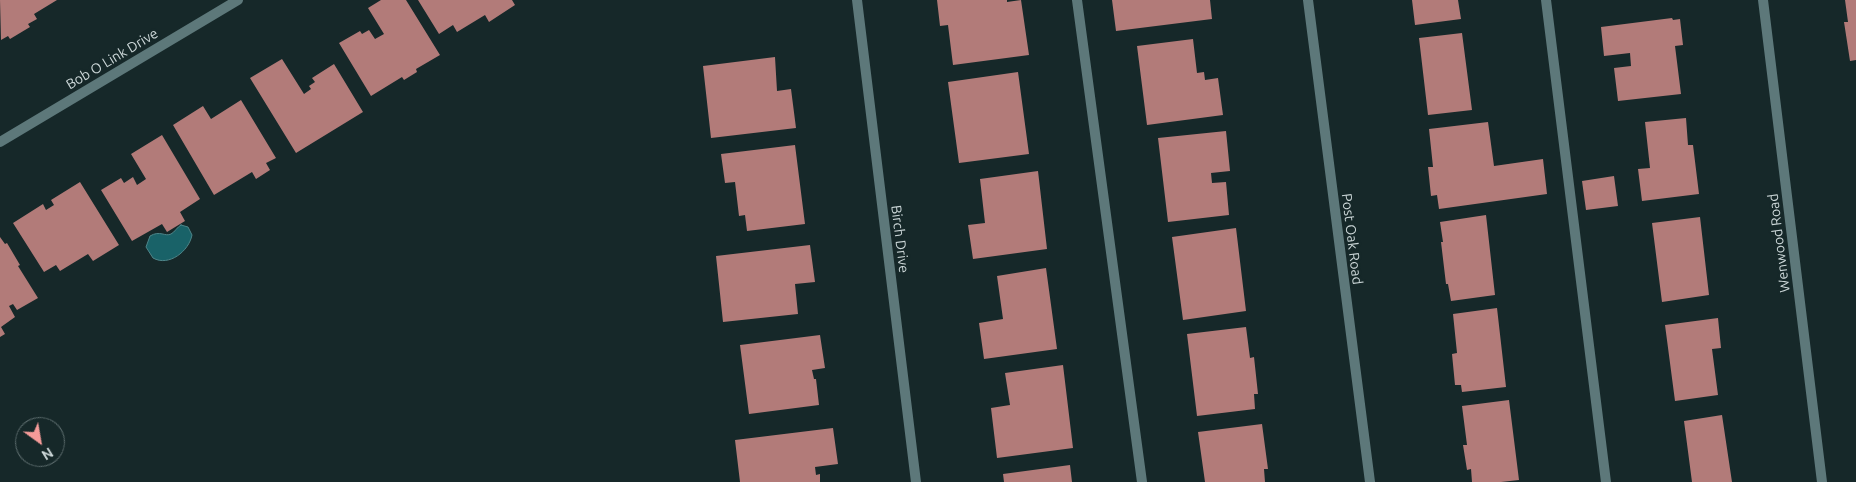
<!DOCTYPE html>
<style>
body{margin:0}
#map{position:relative;width:1856px;height:482px;overflow:hidden;background:#162829;font-family:Ubuntu,sans-serif}
canvas{display:block}
.north{position:absolute;left:15px;top:417px;width:50px;height:50px;box-sizing:border-box;background:#162829;border:1px solid #5e6e6f;border-radius:50%;rotate:148deg;font-size:14px;font-weight:700;line-height:20px;text-align:center;color:#cbd6d7}
.north::after{content:'';display:block;margin:auto;width:18px;height:22px;background:#f59b99;clip-path:polygon(50% 0,100% 100%,50% 72%,0 100%)}
</style>
<div id="map">
<canvas width="1856" height="482"></canvas>
<div class="north">N</div>
</div>
<script>
const c = document.querySelector('canvas').getContext('2d');
c.lineJoin = 'round';
function fill(path, color) { c.fillStyle = color; c.fill(path, 'evenodd'); }
function strokePath(path, color, width, dash) { c.strokeStyle = color; c.lineWidth = width; c.lineCap = dash ? 'butt' : 'round'; c.setLineDash(dash || []); c.stroke(path); }
function label(font, color, halo, rows, align = 'center') {
  c.font = font + ' Ubuntu,sans-serif'; c.lineWidth = 5; c.setLineDash([]); c.textBaseline = 'middle'; c.strokeStyle = halo; c.fillStyle = color; for (const [text, x, y, turn = 0] of rows) {
    c.save(); c.translate(x, y); c.rotate((+turn || 0) * Math.PI / 180); c.textAlign = isNaN(turn) ? turn : align; if (halo) c.strokeText(text, 0, 0); c.fillText(text, 0, 0); c.restore();
  }
}
const water = new Path2D(`
 M 181,225 L 188,227 L 192,235 C 189,251 169,267 153,258 L 146,247 L 150,236 C 160,230 165,237 171,234 C 175,232 177,227 181,225 Z`);
fill(water, '#196268');
strokePath(water, '#4e8589', 1);
fill(new Path2D(`
 M 0,0 L 57,0 L 34,14 L 37,19 L 28,24 L 30,27 L 10,39 L 8,36 L 1,40 Z
 M 381,0 L 406,0 L 440,55 L 416,69 L 417,72 L 404,80 L 402,77 L 371,96 L 339,43 L 360,31 L 362,34 L 369,30 L 375,39 L 384,34 L 368,8 Z
 M 418,0 L 512,0 L 515,5 L 489,22 L 485,15 L 457,32 L 453,25 L 439,34 Z
 M 937,0 L 1007,0 L 1007,2 L 1021,0 L 1029,55 L 953,65 L 948,25 L 940,26 Z
 M 1112,0 L 1210,0 L 1212,19 L 1116,31 Z
 M 1412,0 L 1458,0 L 1461,19 L 1415,25 Z
 M 1845,0 L 1856,0 L 1856,60 L 1850,61 L 1844,22 L 1848,22 Z
 M 1672,18 L 1673,20 L 1680,19 L 1683,45 L 1675,46 L 1681,94 L 1618,101 L 1614,68 L 1631,66 L 1630,53 L 1604,56 L 1601,27 Z
 M 1462,33 L 1472,110 L 1428,115 L 1419,38 Z
 M 1193,39 L 1197,73 L 1204,72 L 1205,80 L 1218,78 L 1223,115 L 1147,125 L 1137,46 Z
 M 775,57 L 777,91 L 791,89 L 796,128 L 711,138 L 703,66 Z
 M 282,59 L 304,94 L 311,89 L 309,86 L 315,82 L 312,78 L 334,64 L 363,112 L 296,153 L 250,78 Z
 M 1018,72 L 1029,154 L 959,163 L 948,82 Z
 M 241,100 L 276,158 L 266,163 L 270,170 L 256,179 L 252,172 L 214,195 L 173,125 L 203,106 L 211,119 Z
 M 1686,118 L 1688,145 L 1693,145 L 1699,194 L 1642,201 L 1638,169 L 1650,168 L 1645,122 Z
 M 1488,122 L 1494,166 L 1543,159 L 1547,194 L 1439,209 L 1437,195 L 1431,196 L 1428,167 L 1433,167 L 1429,129 Z
 M 1226,131 L 1230,171 L 1211,173 L 1212,183 L 1226,182 L 1229,215 L 1168,222 L 1158,138 Z
 M 162,135 L 200,199 L 180,212 L 185,221 L 167,232 L 162,224 L 132,241 L 101,190 L 121,178 L 124,183 L 133,177 L 137,185 L 146,179 L 131,154 Z
 M 795,145 L 805,224 L 747,231 L 745,215 L 739,216 L 735,182 L 725,183 L 721,154 Z
 M 1038,171 L 1047,249 L 973,259 L 968,225 L 985,223 L 980,179 Z
 M 1614,176 L 1618,206 L 1586,210 L 1582,181 Z
 M 80,182 L 119,245 L 93,261 L 88,254 L 60,271 L 56,265 L 44,272 L 13,223 L 43,204 L 46,210 L 54,205 L 51,200 Z
 M 1486,215 L 1495,295 L 1451,301 L 1448,284 L 1446,284 L 1441,242 L 1443,242 L 1440,222 Z
 M 1700,217 L 1709,295 L 1662,302 L 1652,223 Z
 M 1236,228 L 1246,311 L 1183,320 L 1172,237 Z
 M 0,237 L 5,244 L 7,243 L 20,265 L 18,266 L 38,298 L 17,310 L 13,304 L 9,306 L 15,317 L 1,327 L 5,334 L 0,337 Z
 M 810,245 L 815,282 L 795,284 L 798,314 L 723,322 L 716,256 Z
 M 1046,268 L 1057,349 L 984,359 L 979,323 L 1003,319 L 997,276 Z
 M 1497,308 L 1506,387 L 1462,392 L 1461,385 L 1455,385 L 1452,354 L 1457,353 L 1453,314 Z
 M 1718,318 L 1721,348 L 1712,349 L 1718,395 L 1675,401 L 1665,325 Z
 M 1246,327 L 1250,358 L 1254,357 L 1258,394 L 1254,394 L 1255,409 L 1197,416 L 1187,334 Z
 M 820,335 L 825,368 L 812,370 L 814,379 L 816,379 L 819,405 L 749,414 L 740,345 Z
 M 1063,365 L 1073,448 L 997,458 L 991,408 L 1010,405 L 1005,373 Z
 M 1509,400 L 1519,480 L 1501,482 L 1472,482 L 1471,469 L 1467,470 L 1463,445 L 1467,445 L 1462,406 Z
 M 1722,415 L 1732,482 L 1692,482 L 1684,421 Z
 M 1262,424 L 1268,469 L 1264,469 L 1265,482 L 1205,482 L 1198,432 Z
 M 833,428 L 838,464 L 815,467 L 816,475 L 820,474 L 820,482 L 740,482 L 735,440 Z
 M 1070,465 L 1072,482 L 1004,482 L 1003,474 Z`), '#b27b79');
strokePath(new Path2D(`
 M 1077,0 L 1142,482
 M 1546,0 L 1606,482`), '#5d787a', 10);
strokePath(new Path2D(`
 M 857,0 L 916,482
 M 1308,0 L 1370,482
 M 1763,0 L 1822,482
 M 0,142 L 238,0`), '#5d787a', 10);
label('14px', '#cbd6d7', '#162829', [
 ["Bob O Link Drive",112,59,-31],
 ["Birch Drive",900,239,83],
 ["Post Oak Road",1352,239,83],
 ["Wenwood Road",1779,243,-97]
]);
</script>
